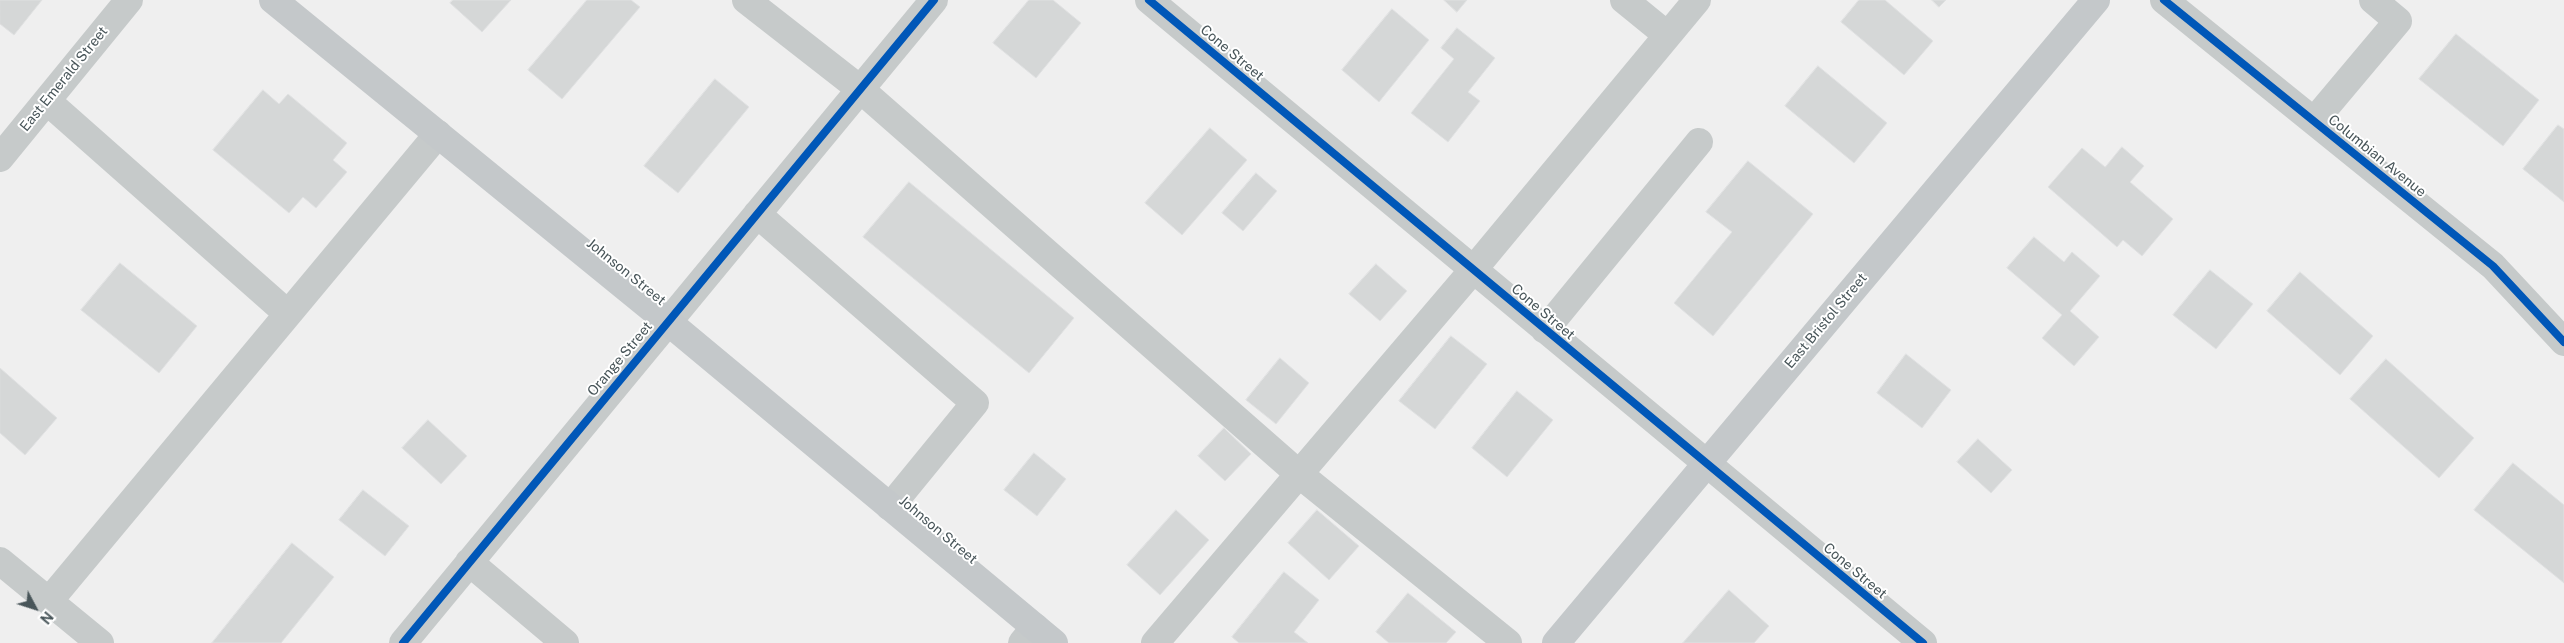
<!DOCTYPE html>
<style>
body{margin:0}
#map{position:relative;width:2564px;height:643px;overflow:hidden;background:#efefef;font-family:"Public Sans",sans-serif}
canvas{display:block}
.north{position:absolute;left:10px;top:583px;width:50px;height:50px;-webkit-text-stroke:4px #fff;paint-order:stroke;rotate:130deg;font-size:14px;font-weight:700;line-height:20px;text-align:center;color:#485559}
.north::after{content:'';display:block;margin:auto;width:18px;height:22px;background:#485559;clip-path:polygon(50% 0,100% 100%,50% 72%,0 100%)}
</style>
<div id="map">
<canvas width="2564" height="643"></canvas>
<div class="north">N</div>
</div>
<script>
const c = document.querySelector('canvas').getContext('2d');
c.lineJoin = 'round';
function fill(path, color) { c.fillStyle = color; c.fill(path, 'evenodd'); }
function strokePath(path, color, width, dash) { c.strokeStyle = color; c.lineWidth = width; c.lineCap = dash ? 'butt' : 'round'; c.setLineDash(dash || []); c.stroke(path); }
function label(font, color, halo, rows, align = 'center') {
  c.font = font + ' "Public Sans",sans-serif'; c.lineWidth = 4; c.setLineDash([]); c.textBaseline = 'middle'; c.strokeStyle = halo; c.fillStyle = color; for (const [text, x, y, turn = 0] of rows) {
    c.save(); c.translate(x, y); c.rotate((+turn || 0) * Math.PI / 180); c.textAlign = isNaN(turn) ? turn : align; if (halo) c.strokeText(text, 0, 0); c.fillText(text, 0, 0); c.restore();
  }
}
const building = new Path2D(`
 M 0,0 L 42,0 L 14,35 L 0,24 Z
 M 453,0 L 511,0 L 482,32 L 450,3 Z
 M 587,0 L 631,0 L 640,7 L 562,99 L 528,70 Z
 M 1029,0 L 1053,0 L 1081,23 L 1036,78 L 993,43 Z
 M 1444,0 L 1467,0 L 1457,12 Z
 M 1859,0 L 1885,0 L 1933,41 L 1904,75 L 1841,22 Z
 M 1932,0 L 1946,0 L 1939,7 Z
 M 1392,9 L 1429,40 L 1379,102 L 1342,70 Z
 M 1457,28 L 1495,58 L 1468,92 L 1480,101 L 1448,142 L 1411,113 L 1454,59 L 1441,48 Z
 M 2456,34 L 2539,100 L 2503,146 L 2419,79 Z
 M 1818,66 L 1887,123 L 1854,163 L 1785,106 Z
 M 715,79 L 749,107 L 678,193 L 644,166 Z
 M 263,90 L 279,104 L 288,94 L 347,143 L 333,160 L 347,172 L 316,208 L 303,197 L 289,213 L 213,150 Z
 M 2558,125 L 2564,129 L 2564,202 L 2523,169 Z
 M 1210,128 L 1247,160 L 1182,235 L 1145,203 Z
 M 2122,147 L 2144,166 L 2130,182 L 2173,219 L 2142,256 L 2123,240 L 2117,247 L 2048,187 L 2082,148 L 2105,167 Z
 M 1748,161 L 1813,214 L 1713,336 L 1674,303 L 1732,232 L 1706,212 Z
 M 1256,173 L 1277,191 L 1243,231 L 1222,213 Z
 M 909,182 L 1074,318 L 1029,373 L 863,237 Z
 M 2034,237 L 2064,262 L 2072,252 L 2100,276 L 2070,311 L 2099,337 L 2074,366 L 2042,338 L 2062,315 L 2007,268 Z
 M 120,263 L 197,326 L 159,373 L 81,310 Z
 M 1376,264 L 1407,291 L 1380,321 L 1349,294 Z
 M 2210,270 L 2253,304 L 2216,349 L 2173,315 Z
 M 2300,272 L 2373,336 L 2340,375 L 2267,311 Z
 M 1451,336 L 1487,364 L 1435,429 L 1399,401 Z
 M 1906,354 L 1951,390 L 1922,428 L 1877,393 Z
 M 1280,358 L 1309,383 L 1276,424 L 1246,400 Z
 M 2386,359 L 2474,438 L 2439,478 L 2350,399 Z
 M 0,368 L 57,418 L 25,455 L 0,433 Z
 M 1517,391 L 1553,420 L 1507,477 L 1472,448 Z
 M 428,420 L 467,456 L 441,484 L 402,448 Z
 M 1224,428 L 1251,454 L 1225,481 L 1198,456 Z
 M 1978,439 L 2012,470 L 1991,493 L 1957,462 Z
 M 1034,453 L 1066,479 L 1037,516 L 1004,490 Z
 M 2513,463 L 2564,505 L 2564,583 L 2474,510 Z
 M 363,490 L 409,526 L 385,556 L 339,520 Z
 M 1176,510 L 1209,540 L 1160,595 L 1127,565 Z
 M 1317,510 L 1359,546 L 1329,580 L 1288,543 Z
 M 292,543 L 334,577 L 281,643 L 212,643 Z
 M 1284,572 L 1319,600 L 1294,632 L 1308,643 L 1239,643 L 1232,637 Z
 M 1729,590 L 1769,626 L 1754,643 L 1683,643 Z
 M 1408,593 L 1456,632 L 1446,643 L 1389,643 L 1376,632 Z`);
fill(building, '#d5d7d7');
strokePath(building, '#e0e1e2', 1);
strokePath(new Path2D(`
 M 746,0 L 860,89 L 1299,474 L 1508,643
 M 1149,0 L 1923,643
 M 1624,0 L 1667,35
 M 2164,0 L 2493,266 L 2564,342
 M 47,101 L 288,314
 M 2314,121 L 2398,21 L 2373,0
 M 0,158 L 129,0
 M 757,214 L 975,403 L 890,507
 M 1545,330 L 1699,142
 M 0,561 L 100,643
 M 469,562 L 565,643
 M 49,601 L 438,134
 M 403,643 L 934,0
 M 1022,643 L 1035,627
 M 1155,643 L 1473,270 L 1697,0`), '#c6caca', 28);
strokePath(new Path2D(`
 M 273,0 L 667,321 L 1054,643
 M 1556,643 L 2096,0`), '#c4c8ca', 28);
strokePath(new Path2D(`
 M 1149,0 L 1923,643
 M 2164,0 L 2493,266 L 2564,342
 M 403,643 L 934,0`), '#0057b8', 8);
label('14px', '#485559', '#fff', [
 ["Cone Street",1232,53,40],
 ["East Emerald Street",64,79,-51],
 ["Columbian Avenue",2377,156,39],
 ["Johnson Street",626,272,39],
 ["Cone Street",1543,312,40],
 ["East Bristol Street",1826,321,-50],
 ["Orange Street",620,359,-50],
 ["Johnson Street",938,530,40],
 ["Cone Street",1855,571,40]
]);
</script>
